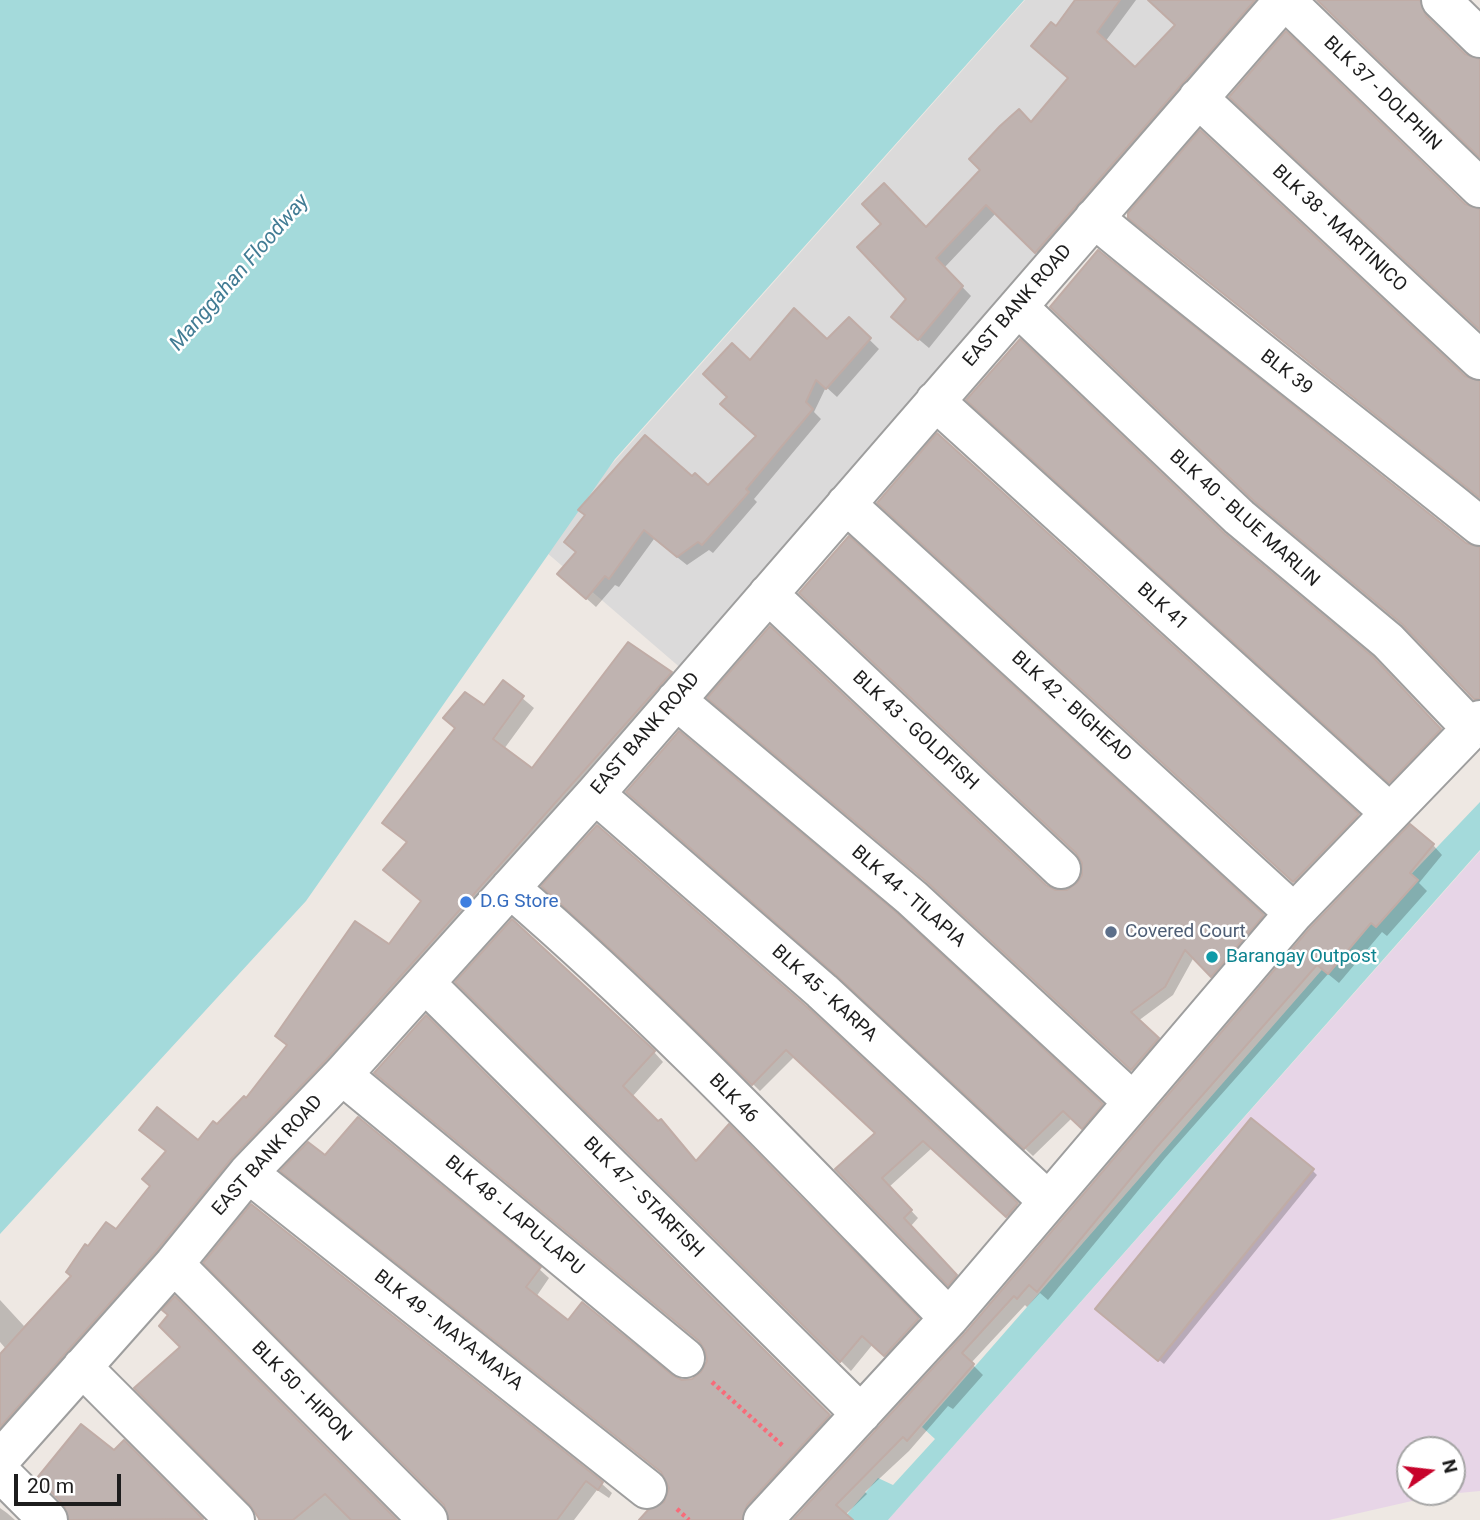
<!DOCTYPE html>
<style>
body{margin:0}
#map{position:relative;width:1480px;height:1520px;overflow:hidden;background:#eee8e3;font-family:Roboto,sans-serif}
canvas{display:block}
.north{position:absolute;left:1396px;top:1436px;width:70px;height:70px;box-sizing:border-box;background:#fff;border:2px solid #a5a5a5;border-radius:50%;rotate:76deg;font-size:19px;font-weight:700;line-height:28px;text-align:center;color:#1d1d1d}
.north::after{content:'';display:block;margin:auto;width:24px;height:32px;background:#c7032b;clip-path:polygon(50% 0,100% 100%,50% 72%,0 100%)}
.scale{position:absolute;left:14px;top:1474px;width:107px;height:32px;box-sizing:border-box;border:4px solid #1d1d1d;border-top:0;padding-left:9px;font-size:21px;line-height:24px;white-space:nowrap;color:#1d1d1d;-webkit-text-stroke:5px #fff;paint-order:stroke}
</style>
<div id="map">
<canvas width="1480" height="1520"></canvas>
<div class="north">N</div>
<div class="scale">20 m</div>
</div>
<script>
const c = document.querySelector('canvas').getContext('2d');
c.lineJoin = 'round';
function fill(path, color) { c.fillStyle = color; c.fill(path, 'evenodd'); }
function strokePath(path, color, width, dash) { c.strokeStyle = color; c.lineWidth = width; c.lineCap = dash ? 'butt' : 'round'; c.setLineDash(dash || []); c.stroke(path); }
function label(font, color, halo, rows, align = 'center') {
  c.font = font + ' Roboto,sans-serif'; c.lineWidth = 5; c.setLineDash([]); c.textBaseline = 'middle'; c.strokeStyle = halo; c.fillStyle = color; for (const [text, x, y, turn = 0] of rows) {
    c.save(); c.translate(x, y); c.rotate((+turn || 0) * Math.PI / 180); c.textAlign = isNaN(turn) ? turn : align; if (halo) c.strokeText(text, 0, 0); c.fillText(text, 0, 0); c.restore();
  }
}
fill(new Path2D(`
 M 1025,0 L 1282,0 L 683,670 L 539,546 Z`), '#dbdada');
fill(new Path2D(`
 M 1480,851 L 1480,1491 L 1438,1495 L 1329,1520 L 888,1520 ZM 1410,1450 L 1452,1450 L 1452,1492 L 1410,1492 Z`), '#e7d5e7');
fill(new Path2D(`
 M 0,0 L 1024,0 L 615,459 L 306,901 L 0,1234 Z
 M 1480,802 L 1480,850 L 888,1520 L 842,1520 L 878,1478 L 893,1485 L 935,1439 L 922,1427 L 1341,948 Z`), '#a4dadb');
fill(new Path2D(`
 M 1077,0 L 1136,0 L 1105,42 L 1135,70 L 1177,25 L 1150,0 L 1272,0 L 1046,261 L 996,213 L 944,268 L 971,296 L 929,348 L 903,326 L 927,229 L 1031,124 L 1070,79 L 1056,28 Z
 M 1319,0 L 1431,0 L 1429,18 L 1465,56 L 1480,61 L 1480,156 Z
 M 849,320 L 879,349 L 837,397 L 826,387 L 814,412 L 821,419 L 754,499 L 757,502 L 713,553 L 709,550 L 687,565 L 654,539 L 619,587 L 615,585 L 596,607 L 569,583 L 586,516 L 580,510 L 692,478 L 708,488 L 758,437 L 750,362 L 828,342 Z
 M 978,409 L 1224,535 L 1372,658 L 1450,739 L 1400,791 Z
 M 938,435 L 1366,824 L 1303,890 L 888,511 Z
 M 671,673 L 682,684 L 0,1450 L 0,1356 L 6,1349 L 0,1342 L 0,1300 L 24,1326 L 116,1231 L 152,1186 L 167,1152 L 142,1130 L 198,1143 L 246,1100 L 288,1046 L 277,1035 L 389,947 L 422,902 L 396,881 L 408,844 L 384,823 L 484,708 L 503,682 L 534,708 L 504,749 L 533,770 Z
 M 1433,845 L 1442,855 L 1419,883 L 1427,891 L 1387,936 L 1382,932 L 1339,983 L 1328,974 L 1165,1158 L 1048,1300 L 1040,1293 L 1027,1307 L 1025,1305 L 971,1363 L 983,1375 L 953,1409 L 948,1406 L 909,1451 L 865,1492 L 867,1494 L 845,1515 L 848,1520 L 795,1520 L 966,1334 L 1312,929 Z
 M 1045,886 L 1055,892 L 1262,916 L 1271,924 L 1220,984 L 1194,957 L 1173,995 L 1138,1021 L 1166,1047 L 1140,1077 L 937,890 Z
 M 458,982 L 654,1052 L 663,1062 L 632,1097 L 697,1163 L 729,1127 L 928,1330 L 895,1365 L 873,1344 L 851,1371 Z
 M 649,982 L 806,1009 L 1024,1212 L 1015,1223 L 932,1148 L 889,1187 L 918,1218 L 910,1227 L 963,1284 L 956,1292 L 837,1169 L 877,1133 L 795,1056 L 760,1091 Z
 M 846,982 L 1102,1105 L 1109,1113 L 1090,1135 L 1072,1118 L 1033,1156 Z
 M 426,1017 L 839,1425 L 754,1520 L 646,1520 L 665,1504 L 670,1493 L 666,1476 L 293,1180 L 326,1157 L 539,1269 L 549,1278 L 536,1297 L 569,1323 L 682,1381 L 693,1380 L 703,1374 L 708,1361 L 707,1349 Z
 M 1312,1170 L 1317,1175 L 1164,1364 L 1103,1314 Z
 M 252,1206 L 602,1484 L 612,1493 L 609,1498 L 597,1490 L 574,1520 L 451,1520 L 451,1515 Z
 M 170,1316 L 395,1520 L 258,1520 L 258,1513 Z
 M 124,1442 L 202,1520 L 71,1520 L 71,1515 Z
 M 0,1508 L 7,1513 L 15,1520 L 0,1520 Z`), '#0003');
const building = new Path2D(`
 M 1075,0 L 1120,0 L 1097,32 L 1135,67 L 1175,25 L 1148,0 L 1255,0 L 1035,253 L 986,205 L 936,258 L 963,286 L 918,340 L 891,317 L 906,299 L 857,247 L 881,224 L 862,204 L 884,183 L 926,227 L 980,170 L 969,159 L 1000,126 L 1019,109 L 1031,122 L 1068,78 L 1031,46 L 1051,22 L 1056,26 Z
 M 1317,0 L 1420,0 L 1426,16 L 1465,54 L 1480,59 L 1480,158 Z
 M 1286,31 L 1465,204 L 1480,209 L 1480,330 L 1229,97 Z
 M 1200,130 L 1465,376 L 1480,381 L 1480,498 L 1128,218 L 1128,213 Z
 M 1098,250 L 1466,543 L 1480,547 L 1480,699 L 1474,699 L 1402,624 L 1254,501 L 1050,307 Z
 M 794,308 L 827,339 L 849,317 L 871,338 L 826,389 L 816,380 L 806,402 L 813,409 L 746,489 L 749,492 L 702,545 L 698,542 L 677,557 L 644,530 L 609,579 L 605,576 L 586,599 L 557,574 L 576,552 L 564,542 L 585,515 L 578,510 L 645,435 L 692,476 L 695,473 L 708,485 L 756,436 L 720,404 L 727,397 L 703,374 L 732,343 L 750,360 Z
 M 1020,339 L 1225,534 L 1373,657 L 1441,729 L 1389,783 L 966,400 Z
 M 937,433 L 1359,814 L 1293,882 L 877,503 Z
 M 849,536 L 1264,915 L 1211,977 L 1185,950 L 1165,987 L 1131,1012 L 1159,1038 L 1131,1070 L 927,882 L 707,698 L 770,626 L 1046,885 L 1055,890 L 1067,890 L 1077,883 L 1082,875 L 1082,863 L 1076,853 L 799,593 Z
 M 628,642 L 672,672 L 326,1060 L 232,1158 L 157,1250 L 0,1427 L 0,1354 L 71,1276 L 66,1272 L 85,1244 L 88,1246 L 106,1222 L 116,1229 L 150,1186 L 142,1179 L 166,1151 L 139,1130 L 157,1107 L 198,1140 L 213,1121 L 217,1124 L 244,1096 L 246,1098 L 287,1045 L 275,1036 L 355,921 L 389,944 L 421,901 L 383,870 L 407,842 L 382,823 L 455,728 L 443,718 L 465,692 L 484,705 L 503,680 L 524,696 L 493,739 L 532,768 Z
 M 679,731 L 898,914 L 1103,1104 L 1082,1129 L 1063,1111 L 1024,1149 L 836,975 L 626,792 Z
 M 1410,824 L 1434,844 L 1410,873 L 1418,880 L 1376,927 L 1371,923 L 1328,974 L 1317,965 L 1156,1148 L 1037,1292 L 1029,1285 L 1017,1299 L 1014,1296 L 962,1353 L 974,1364 L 907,1441 L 903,1437 L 836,1505 L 853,1520 L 793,1520 L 966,1332 L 1310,928 Z
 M 597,825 L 807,1007 L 1018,1203 L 1006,1217 L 923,1141 L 882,1178 L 912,1210 L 904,1218 L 957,1275 L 948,1286 L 835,1169 L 875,1133 L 786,1050 L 752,1085 L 639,975 L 541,886 Z
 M 512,919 L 655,1051 L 623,1086 L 658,1121 L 661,1119 L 696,1161 L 729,1124 L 919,1318 L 884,1356 L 862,1336 L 840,1362 L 455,982 Z
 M 426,1015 L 830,1415 L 747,1505 L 742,1520 L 639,1520 L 648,1510 L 664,1502 L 669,1488 L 661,1472 L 280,1171 L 308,1142 L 325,1155 L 358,1117 L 541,1267 L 526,1287 L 568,1320 L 582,1302 L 672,1375 L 682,1380 L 692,1379 L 701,1372 L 707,1361 L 705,1350 L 699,1341 L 374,1073 Z
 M 1251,1118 L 1314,1169 L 1158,1361 L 1095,1309 Z
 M 251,1204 L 603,1482 L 598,1490 L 586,1481 L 557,1520 L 449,1520 L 444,1505 L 203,1263 Z
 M 175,1296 L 397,1520 L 351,1520 L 325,1494 L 293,1520 L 260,1520 L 250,1505 L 134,1388 L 180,1347 L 159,1326 L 168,1315 L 162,1310 Z
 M 81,1424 L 114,1450 L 124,1440 L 203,1519 L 69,1520 L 64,1505 L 37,1478 Z`);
fill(building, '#bfb3b0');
strokePath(building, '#c0aca6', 2);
const minor = new Path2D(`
 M 1285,0 L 1480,188
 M 1441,0 L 1480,38
 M 1198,98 L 1480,360
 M 1094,218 C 1221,323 1352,423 1480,526
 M 1018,307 L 1239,517 L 1388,641 L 1471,728
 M 935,401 L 1389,812
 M 846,504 L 1294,913
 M 768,594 L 1061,869
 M 676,700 L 912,898 L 1132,1101
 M 595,794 L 822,991 L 1047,1200
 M 510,888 C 665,1021 806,1172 949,1318
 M 425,983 L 861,1414
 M 342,1075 L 685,1358
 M 248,1173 L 647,1489
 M 174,1264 L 428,1520
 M 82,1367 L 235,1520
 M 0,1460 L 174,1264 L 248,1173 L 342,1075 L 595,794 L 1284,0
 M 0,1472 L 48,1520
 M 763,1520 L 949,1318 L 1294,913 L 1480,720`);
strokePath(minor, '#9e9e9e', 42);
strokePath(new Path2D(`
 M 712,1382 L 783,1446
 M 677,1509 L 689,1520`), '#f86b79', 4.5, [3.5, 3.5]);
strokePath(minor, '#fff', 38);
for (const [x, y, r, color] of [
 [466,902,7,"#3f7fe0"],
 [1111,932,7,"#5c6f8a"],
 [1212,957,7,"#0f9aa8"]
]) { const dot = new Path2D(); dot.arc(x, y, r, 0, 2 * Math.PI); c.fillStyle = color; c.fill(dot); strokePath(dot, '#fff', 2.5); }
label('19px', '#1d1d1d', '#fff', [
 ["BLK 37 - DOLPHIN",1382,94,44],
 ["BLK 38 - MARTINICO",1339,229,43],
 ["EAST BANK ROAD",1018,306,-49],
 ["BLK 39",1286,373,38],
 ["BLK 40 - BLUE MARLIN",1244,519,42],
 ["BLK 41",1162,607,42],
 ["BLK 42 - BIGHEAD",1071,707,42],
 ["BLK 43 - GOLDFISH",915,731,43],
 ["EAST BANK ROAD",646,734,-49],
 ["BLK 44 - TILAPIA",908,897,41],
 ["BLK 45 - KARPA",824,994,42],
 ["BLK 46",733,1099,45],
 ["EAST BANK ROAD",268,1156,-48],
 ["BLK 47 - STARFISH",643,1198,45],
 ["BLK 48 - LAPU-LAPU",514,1216,40],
 ["BLK 49 - MAYA-MAYA",448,1331,38],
 ["BLK 50 - HIPON",301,1392,45]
]);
label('19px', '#366cbe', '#fff', [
 ["D.G Store",480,902]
], 'left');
label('19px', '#4e5e75', '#fff', [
 ["Covered Court",1125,932]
], 'left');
label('19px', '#0d838f', '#fff', [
 ["Barangay Outpost",1226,957]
], 'left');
label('italic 21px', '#427c94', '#fff', [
 ["Manggahan Floodway",240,273,-49]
]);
</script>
